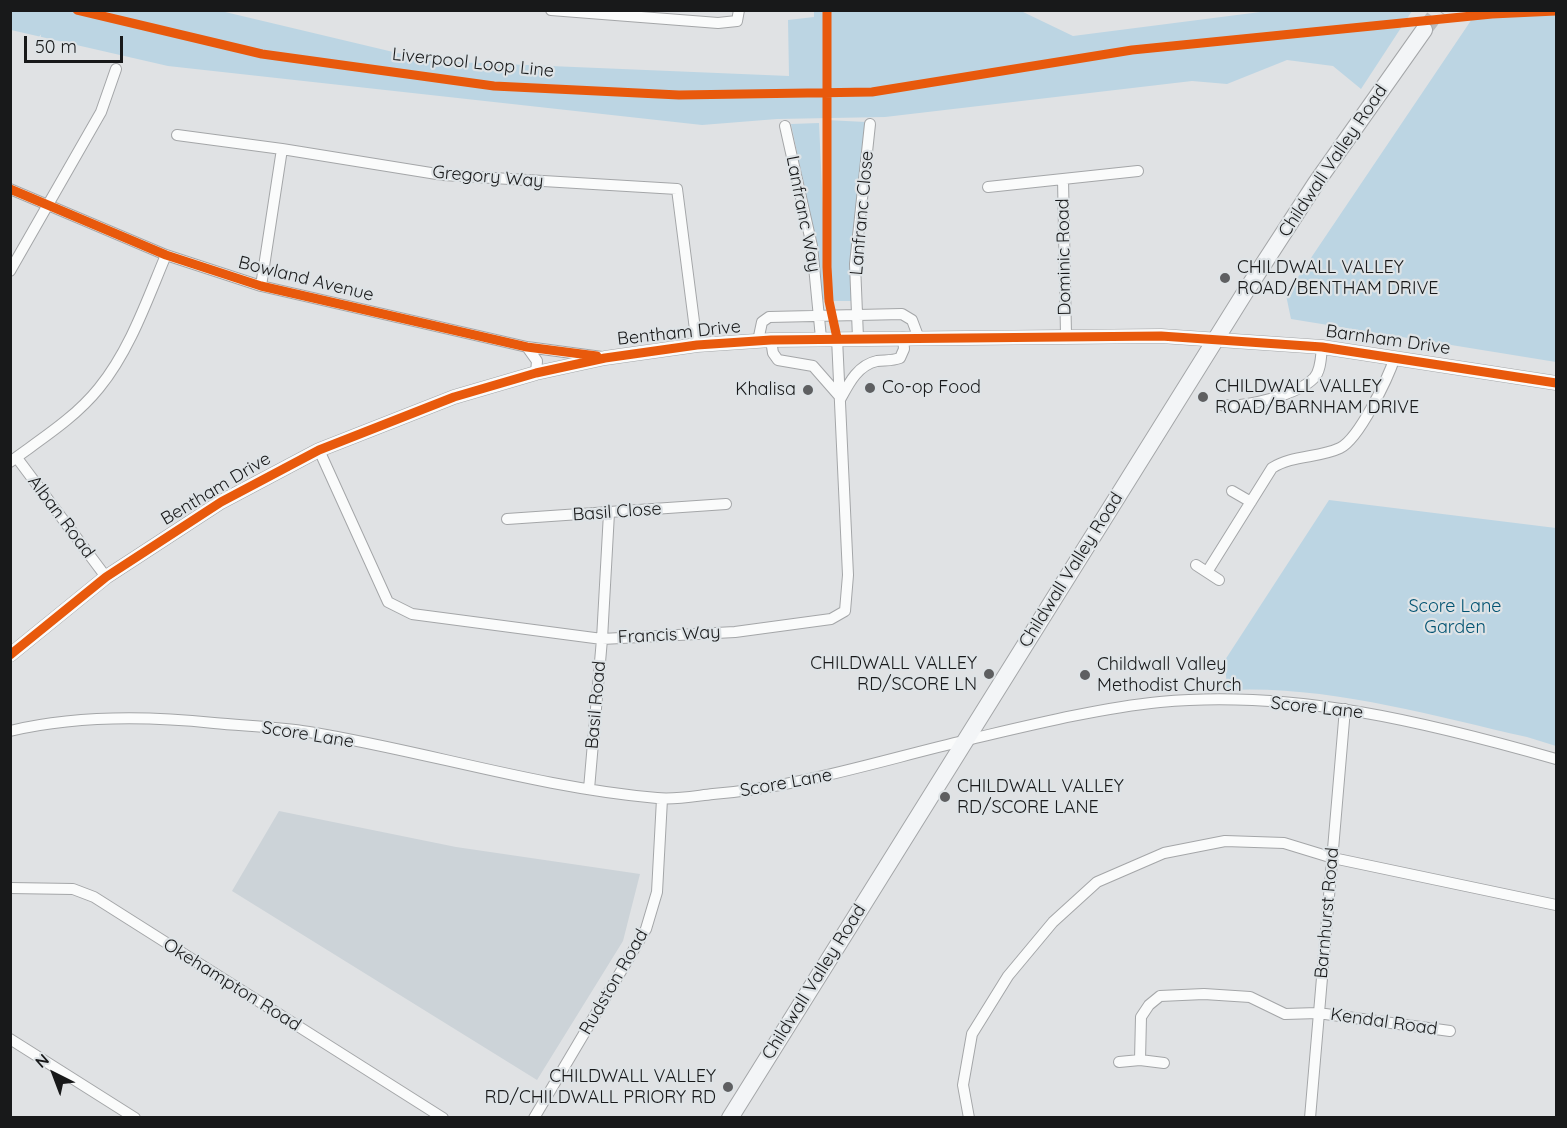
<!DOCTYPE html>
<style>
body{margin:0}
#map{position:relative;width:1567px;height:1128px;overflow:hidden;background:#e0e2e4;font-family:Quicksand,sans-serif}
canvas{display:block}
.frame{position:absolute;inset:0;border:12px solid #18191a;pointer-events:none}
.north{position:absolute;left:24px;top:1044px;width:60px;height:60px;-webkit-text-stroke:4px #dee3e6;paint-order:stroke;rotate:318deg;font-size:16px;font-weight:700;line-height:24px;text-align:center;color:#18191a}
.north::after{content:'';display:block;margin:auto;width:21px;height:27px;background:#18191a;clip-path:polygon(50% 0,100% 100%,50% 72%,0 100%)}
.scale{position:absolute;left:24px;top:36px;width:99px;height:27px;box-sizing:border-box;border:3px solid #18191a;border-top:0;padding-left:8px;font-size:18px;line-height:21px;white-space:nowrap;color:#18191a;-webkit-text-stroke:4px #dee3e6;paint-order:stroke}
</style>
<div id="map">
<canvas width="1567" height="1128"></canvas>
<div class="frame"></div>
<div class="north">N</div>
<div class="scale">50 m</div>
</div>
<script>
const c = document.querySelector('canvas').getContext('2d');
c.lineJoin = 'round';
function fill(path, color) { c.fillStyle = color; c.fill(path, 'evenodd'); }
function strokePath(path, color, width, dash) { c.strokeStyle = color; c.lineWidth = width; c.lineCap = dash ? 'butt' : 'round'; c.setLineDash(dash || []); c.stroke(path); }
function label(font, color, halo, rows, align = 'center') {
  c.font = font + ' Quicksand,sans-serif'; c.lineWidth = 4.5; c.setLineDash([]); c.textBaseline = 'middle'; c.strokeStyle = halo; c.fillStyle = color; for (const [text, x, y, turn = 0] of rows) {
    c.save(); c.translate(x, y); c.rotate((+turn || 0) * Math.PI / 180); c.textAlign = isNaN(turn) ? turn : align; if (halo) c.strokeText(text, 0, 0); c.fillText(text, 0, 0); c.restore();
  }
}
fill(new Path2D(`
 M 279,811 L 456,847 L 640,874 L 623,941 L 537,1080 L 232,891 Z`), '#ccd3d8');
fill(new Path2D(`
 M 11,10 L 221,11 L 431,61 L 789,76 L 788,20 L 814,17 L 814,11 L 1021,11 L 1073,36 L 1268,11 L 1412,11 L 1361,89 L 1333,66 L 1287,60 L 1227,84 L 1192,81 L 885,117 L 777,119 L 702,125 L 168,66 L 11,30 Z
 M 1478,10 L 1556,11 L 1556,362 L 1291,319 L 1286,295 Z
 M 826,120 L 866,122 L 852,301 L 831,301 Z
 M 819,123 L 827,299 L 822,300 L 807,199 L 791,124 Z
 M 1329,500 L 1556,528 L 1556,746 L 1527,737 C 1429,715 1328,685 1227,690 L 1225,660 Z`), '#bcd5e3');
strokePath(new Path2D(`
 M 1424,30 L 1439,10`), '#b8babc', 16, [16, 8]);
const minor = new Path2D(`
 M 551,10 L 718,23 L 737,21 L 739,10
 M 785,126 L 812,246 L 821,338
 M 177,135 L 282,149
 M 1063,179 L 1066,335
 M 988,187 L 1138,171
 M 10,189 L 166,255 L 261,286 L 527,347 L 602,357
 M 10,271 L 101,112 L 116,69
 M 261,286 L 282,149 L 443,175 L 677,189 L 697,345
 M 858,338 L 855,264 L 870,124
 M 771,340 L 773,353 L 778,360 L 813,366 L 841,398 C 849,383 858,365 877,361 C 885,360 892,361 900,358 L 904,349 L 903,337
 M 758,341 L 762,322 L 769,317 L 902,314 L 912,320 L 918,336
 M 527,347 L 537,361 L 536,373
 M 1221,405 C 1243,408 1298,395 1314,378 C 1321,371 1321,356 1322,347
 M 319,450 L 388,602 L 412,614 L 602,639 L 735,632 L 831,619 L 845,611 L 848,575 L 837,338
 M 17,458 L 106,577
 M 10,462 C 41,439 75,418 99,388 C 130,350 147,300 166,255
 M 1232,491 L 1251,502
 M 507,519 L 726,504
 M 1196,565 L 1219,580
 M 1207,572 L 1272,468 C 1292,455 1319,458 1340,448 C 1359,439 1388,378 1395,357
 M 10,731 C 77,715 147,716 214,723 C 246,726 278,727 309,732 C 425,751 540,788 657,798 C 675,800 695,796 713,794 C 800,787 882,760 967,740 C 1027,726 1099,708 1160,702 C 1293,689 1430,723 1556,759
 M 589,789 L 602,639 L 609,513
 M 10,888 L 73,889 L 94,897 L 443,1118
 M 10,1039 L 135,1118
 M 1119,1062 L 1140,1060
 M 1164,1063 L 1140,1060 L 1141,1017 L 1149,1005 L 1160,996 L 1204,994 L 1250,997 L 1285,1014 L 1318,1013 L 1450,1031
 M 534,1118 L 646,929 L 657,892 L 662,799
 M 969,1118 L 963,1085 L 972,1034 L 1008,976 L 1053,922 L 1097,882 L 1164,853 L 1225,841 L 1284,843 L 1333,858 L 1556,905
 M 1310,1118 L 1345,709`);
const tertiary = new Path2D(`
 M 10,655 L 106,577 L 221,502 L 319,450 L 454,397 L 536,373 L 605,358 L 697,345 L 771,340 L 1161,336 L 1322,347 L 1556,383`);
const secondary = new Path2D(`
 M 730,1118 L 1244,294 L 1316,183 L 1424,30`);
strokePath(minor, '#a4a6a8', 12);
strokePath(tertiary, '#a4a6a8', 15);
strokePath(secondary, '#a4a6a8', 18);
strokePath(minor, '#fafbfb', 10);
strokePath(tertiary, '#fafbfb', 14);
strokePath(secondary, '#f3f5f7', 16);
strokePath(new Path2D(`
 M 77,10 L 262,54 L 494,86 L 679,95 L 872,92 L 1132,50 L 1492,14 L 1556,11
 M 827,10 L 827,267 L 829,301 L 837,338
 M 10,189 L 166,255 L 261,286 L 527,347 L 597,356
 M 10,655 L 106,577 L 221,502 L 319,450 L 454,397 L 536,373 L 605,358 L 697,345 L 771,340 L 1161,336 L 1322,347 L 1556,383`), '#e8590c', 9);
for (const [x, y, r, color] of [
 [1225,278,6,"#5e5f61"],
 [870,388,6,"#5e5f61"],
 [808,390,6,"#5e5f61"],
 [1203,397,6,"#5e5f61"],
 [989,674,6,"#5e5f61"],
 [1085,675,6,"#5e5f61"],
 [945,797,6,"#5e5f61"],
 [728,1087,6,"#5e5f61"]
]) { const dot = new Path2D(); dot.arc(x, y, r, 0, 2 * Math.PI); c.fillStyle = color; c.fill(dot); strokePath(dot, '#dee3e6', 2); }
label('18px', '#18191a', '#dee3e6', [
 ["Liverpool Loop Line",473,63,6],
 ["Childwall Valley Road",1333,161,-56],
 ["Gregory Way",488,177,5],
 ["Lanfranc Close",862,213,-85],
 ["Lanfranc Way",803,214,79],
 ["Dominic Road",1064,257,-91],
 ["Bowland Avenue",306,279,14],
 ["Bentham Drive",679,333,-6],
 ["Barnham Drive",1388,340,8],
 ["Bentham Drive",216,489,-31],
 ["Basil Close",617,512,-4],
 ["Alban Road",61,517,53],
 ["Childwall Valley Road",1071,570,-58],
 ["Francis Way",669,635,-3],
 ["Basil Road",596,705,-85],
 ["Score Lane",1317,708,6],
 ["Score Lane",308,735,9],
 ["Score Lane",786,783,-10],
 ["Barnhurst Road",1327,913,-85],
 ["Rudston Road",614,982,-60],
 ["Childwall Valley Road",814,982,-58],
 ["Okehampton Road",232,985,32],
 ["Kendal Road",1384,1022,8]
]);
label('18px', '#18191a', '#dee3e6', [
 ["CHILDWALL VALLEY",1237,268],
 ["ROAD/BENTHAM DRIVE",1237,289],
 ["CHILDWALL VALLEY",1215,387],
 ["ROAD/BARNHAM DRIVE",1215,408],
 ["Co-op Food",882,388],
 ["Khalisa",796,390,"right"],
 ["CHILDWALL VALLEY",977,664,"right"],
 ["RD/SCORE LN",977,685,"right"],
 ["Childwall Valley",1097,665],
 ["Methodist Church",1097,686],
 ["CHILDWALL VALLEY",957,787],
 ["RD/SCORE LANE",957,808],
 ["CHILDWALL VALLEY",716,1077,"right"],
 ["RD/CHILDWALL PRIORY RD",716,1098,"right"]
], 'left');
label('18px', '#025372', '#dee3e6', [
 ["Score Lane",1455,607],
 ["Garden",1455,628]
]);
</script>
